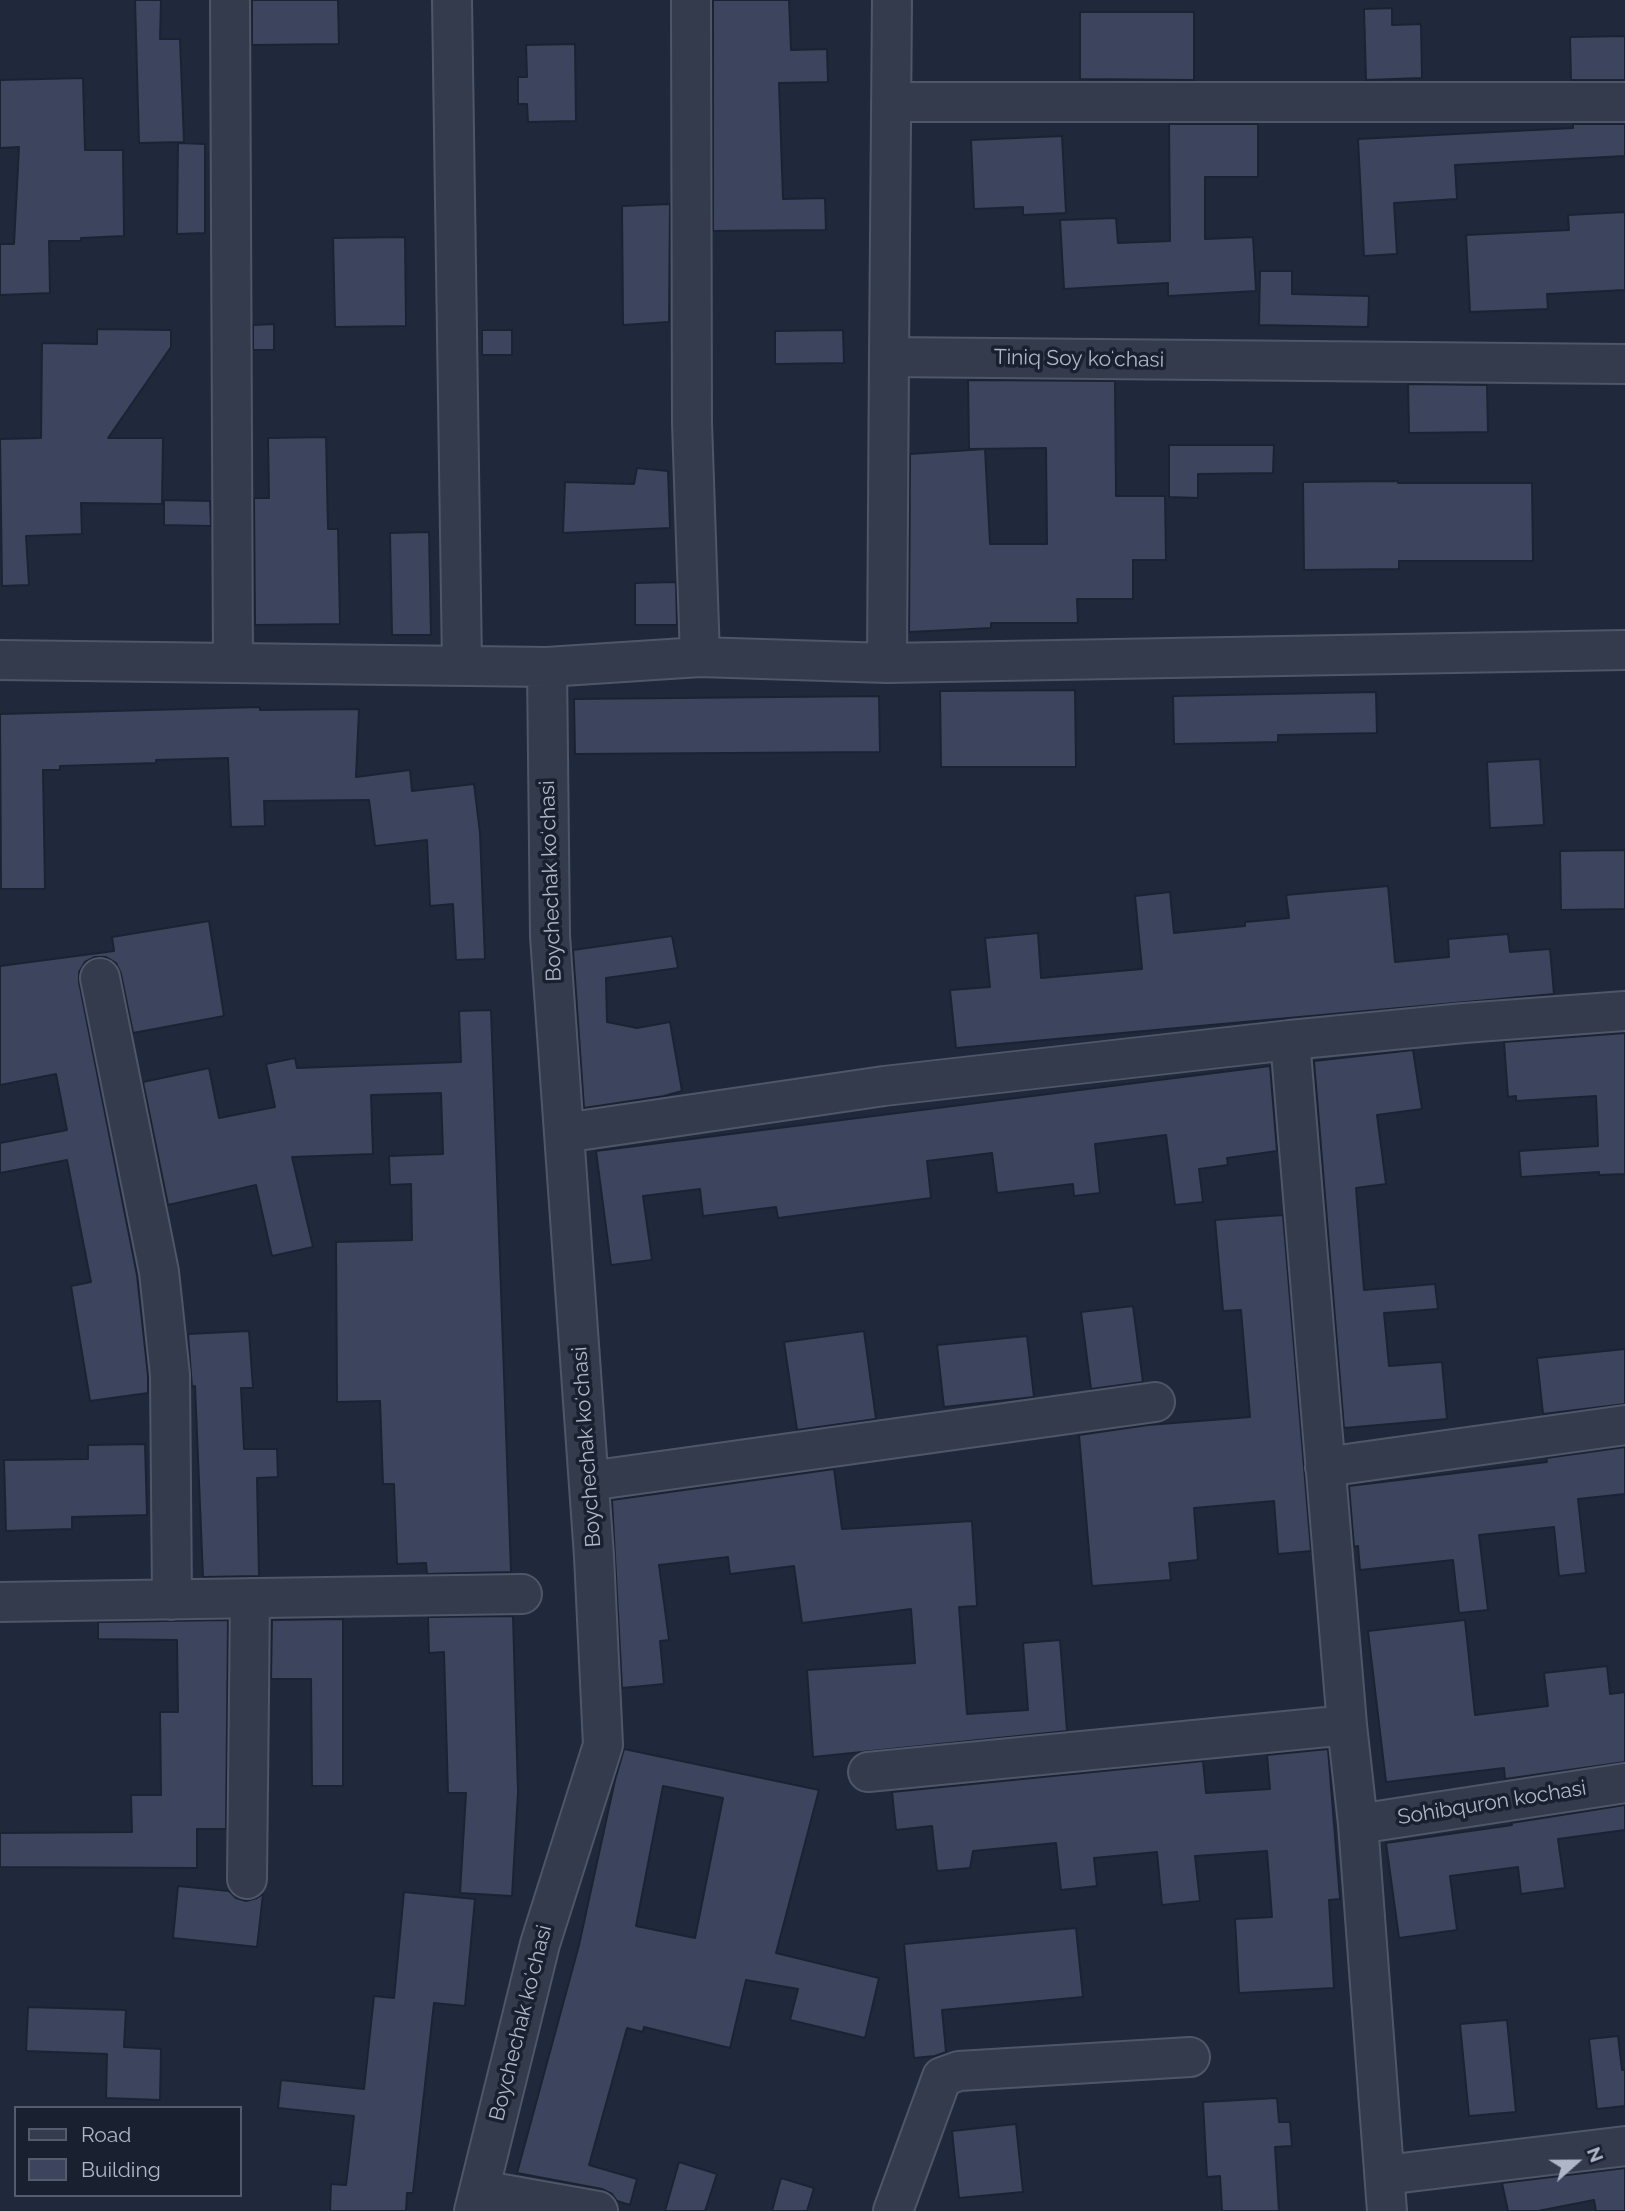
<!DOCTYPE html>
<meta charset="utf-8">
<style>
body{margin:0}
#map{position:relative;width:1625px;height:2211px;overflow:hidden;background:#20293c;font-family:Raleway,sans-serif}
canvas{display:block}
.legend{position:absolute;left:14px;top:2106px;width:228px;height:91px;box-sizing:border-box;background:#192131;border:2px solid #555d6d;margin:0;padding:9px 12px;list-style:none;font-size:21px;color:#afb6c8}
.legend li{display:flex;align-items:center;gap:14px;height:35px}
.legend b{width:35px;border:2px solid #555d6d}
.north{position:absolute;left:1541px;top:2127px;width:70px;height:70px;-webkit-text-stroke:5px #192131;paint-order:stroke;rotate:69deg;font-size:19px;font-weight:700;line-height:28px;text-align:center;color:#afb6c8}
.north::after{content:'';display:block;margin:auto;width:24px;height:32px;background:#afb6c8;clip-path:polygon(50% 0,100% 100%,50% 72%,0 100%)}
</style>
<div id="map">
<canvas width="1625" height="2211"></canvas>
<ul class="legend">
<li><b style="height:9px;background:#343b4c"></b>Road</li>
<li><b style="height:19px;background:#3c455d"></b>Building</li>
</ul>
<div class="north">N</div>
</div>
<script>
const c = document.querySelector('canvas').getContext('2d');
c.lineJoin = 'round';
function fill(path, color) { c.fillStyle = color; c.fill(path, 'evenodd'); }
function strokePath(path, color, width, dash) { c.strokeStyle = color; c.lineWidth = width; c.lineCap = dash ? 'butt' : 'round'; c.setLineDash(dash || []); c.stroke(path); }
function label(font, color, halo, rows, align = 'center') {
  c.font = font + ' Raleway,sans-serif'; c.lineWidth = 7; c.setLineDash([]); c.textBaseline = 'middle'; c.strokeStyle = halo; c.fillStyle = color; for (const [text, x, y, turn = 0] of rows) {
    c.save(); c.translate(x, y); c.rotate((+turn || 0) * Math.PI / 180); c.textAlign = isNaN(turn) ? turn : align; if (halo) c.strokeText(text, 0, 0); c.fillText(text, 0, 0); c.restore();
  }
}
const building = new Path2D(`
 M 135,0 L 161,0 L 160,39 L 180,39 L 184,142 L 139,143 Z
 M 252,0 L 338,0 L 339,44 L 252,45 Z
 M 713,0 L 789,0 L 791,50 L 827,49 L 828,82 L 779,83 L 783,199 L 825,198 L 826,230 L 713,231 Z
 M 1392,8 L 1392,25 L 1421,24 L 1422,78 L 1366,80 L 1364,9 Z
 M 1080,12 L 1194,12 L 1194,80 L 1080,79 Z
 M 1625,36 L 1625,80 L 1571,80 L 1570,37 Z
 M 575,44 L 576,121 L 528,122 L 527,104 L 518,104 L 518,77 L 527,77 L 526,45 Z
 M 83,78 L 85,150 L 123,150 L 124,236 L 81,238 L 81,241 L 49,241 L 50,293 L 0,295 L 0,244 L 14,244 L 19,147 L 0,148 L 0,80 Z
 M 1169,124 L 1258,124 L 1258,177 L 1205,177 L 1205,239 L 1253,237 L 1256,291 L 1168,296 L 1168,283 L 1064,289 L 1060,220 L 1116,218 L 1118,243 L 1170,241 Z
 M 1573,124 L 1625,124 L 1625,156 L 1455,165 L 1457,199 L 1394,203 L 1397,254 L 1364,256 L 1358,139 L 1573,128 Z
 M 1062,136 L 1066,213 L 1023,215 L 1023,207 L 974,209 L 971,140 Z
 M 178,143 L 205,144 L 205,233 L 177,234 Z
 M 670,204 L 669,322 L 623,325 L 622,206 Z
 M 1625,212 L 1625,290 L 1547,294 L 1548,309 L 1470,312 L 1466,235 L 1569,230 L 1568,215 Z
 M 405,237 L 406,326 L 335,327 L 333,238 Z
 M 1260,271 L 1292,271 L 1292,294 L 1369,296 L 1368,327 L 1259,325 Z
 M 274,324 L 274,350 L 253,350 L 253,325 Z
 M 97,329 L 171,330 L 171,347 L 108,438 L 163,438 L 162,504 L 81,503 L 82,534 L 26,536 L 29,585 L 2,586 L 0,439 L 41,438 L 42,343 L 97,344 Z
 M 482,330 L 512,330 L 512,355 L 482,355 Z
 M 843,330 L 844,363 L 775,364 L 775,331 Z
 M 968,380 L 1115,381 L 1116,496 L 1165,496 L 1166,560 L 1133,560 L 1133,599 L 1077,599 L 1078,623 L 991,623 L 991,628 L 909,632 L 910,454 L 985,449 L 990,544 L 1047,544 L 1046,448 L 969,449 Z
 M 1408,384 L 1487,385 L 1488,432 L 1409,433 Z
 M 326,437 L 328,529 L 338,529 L 340,624 L 255,625 L 254,498 L 269,498 L 268,438 Z
 M 1169,445 L 1274,445 L 1273,473 L 1198,474 L 1198,498 L 1169,497 Z
 M 637,468 L 668,471 L 670,528 L 563,533 L 565,482 L 634,484 Z
 M 1398,481 L 1398,483 L 1532,483 L 1533,561 L 1399,561 L 1399,569 L 1304,570 L 1303,482 Z
 M 164,500 L 210,501 L 211,526 L 164,525 Z
 M 429,532 L 431,635 L 392,635 L 390,533 Z
 M 676,582 L 677,625 L 635,625 L 635,583 Z
 M 1075,690 L 1076,767 L 941,767 L 940,691 Z
 M 1376,692 L 1377,733 L 1278,735 L 1278,742 L 1174,744 L 1173,696 Z
 M 879,696 L 880,752 L 575,754 L 574,699 Z
 M 260,707 L 260,710 L 359,709 L 356,777 L 410,770 L 412,791 L 474,784 L 480,833 L 485,959 L 456,960 L 453,904 L 430,906 L 427,840 L 375,846 L 369,800 L 264,801 L 265,826 L 231,827 L 228,758 L 156,760 L 156,763 L 60,766 L 60,770 L 43,770 L 45,889 L 1,889 L 0,714 Z
 M 1540,759 L 1544,825 L 1490,828 L 1487,762 Z
 M 1625,850 L 1625,909 L 1561,910 L 1560,851 Z
 M 1388,886 L 1395,962 L 1449,957 L 1448,939 L 1508,934 L 1510,952 L 1550,949 L 1554,994 L 956,1048 L 950,990 L 990,987 L 985,938 L 1038,933 L 1041,978 L 1142,969 L 1135,896 L 1170,892 L 1174,933 L 1245,926 L 1245,922 L 1289,918 L 1286,895 Z
 M 209,921 L 224,1016 L 133,1033 L 121,974 L 116,963 L 106,957 L 95,957 L 85,962 L 79,972 L 79,982 L 137,1275 L 148,1376 L 148,1393 L 90,1401 L 71,1286 L 91,1282 L 67,1160 L 0,1173 L 0,1143 L 67,1130 L 56,1074 L 0,1085 L 0,966 L 114,951 L 112,937 Z
 M 672,936 L 678,968 L 606,978 L 607,1022 L 637,1028 L 670,1022 L 682,1091 L 664,1096 L 584,1108 L 573,950 Z
 M 491,1010 L 511,1572 L 427,1574 L 426,1563 L 397,1564 L 394,1484 L 383,1484 L 380,1401 L 337,1402 L 336,1242 L 412,1240 L 411,1184 L 390,1185 L 389,1156 L 443,1154 L 441,1093 L 371,1095 L 373,1154 L 292,1157 L 313,1247 L 272,1256 L 256,1185 L 168,1205 L 143,1082 L 209,1068 L 219,1118 L 275,1107 L 266,1064 L 295,1058 L 297,1068 L 461,1062 L 459,1011 Z
 M 1625,1033 L 1625,1174 L 1599,1175 L 1599,1172 L 1521,1177 L 1519,1151 L 1598,1146 L 1596,1096 L 1516,1101 L 1516,1096 L 1508,1097 L 1504,1042 Z
 M 1413,1050 L 1422,1109 L 1377,1115 L 1386,1184 L 1356,1188 L 1364,1290 L 1435,1284 L 1438,1309 L 1384,1313 L 1389,1366 L 1442,1362 L 1447,1419 L 1344,1428 L 1314,1061 Z
 M 1270,1066 L 1277,1151 L 1227,1158 L 1228,1165 L 1199,1169 L 1203,1202 L 1175,1205 L 1166,1135 L 1095,1144 L 1100,1193 L 1074,1196 L 1073,1184 L 997,1193 L 992,1153 L 927,1161 L 931,1198 L 778,1218 L 776,1207 L 703,1216 L 700,1189 L 643,1196 L 652,1260 L 611,1265 L 596,1151 Z
 M 1283,1215 L 1311,1551 L 1278,1554 L 1274,1501 L 1194,1508 L 1198,1560 L 1169,1563 L 1171,1580 L 1092,1586 L 1079,1435 L 1148,1425 L 1250,1417 L 1241,1310 L 1223,1311 L 1215,1220 Z
 M 1133,1306 L 1143,1382 L 1091,1389 L 1081,1312 Z
 M 249,1331 L 253,1388 L 241,1388 L 244,1449 L 277,1449 L 278,1477 L 257,1478 L 259,1576 L 203,1577 L 195,1386 L 192,1387 L 188,1334 Z
 M 864,1331 L 876,1419 L 797,1430 L 784,1342 Z
 M 1027,1336 L 1034,1397 L 944,1407 L 937,1345 Z
 M 1625,1349 L 1625,1404 L 1543,1414 L 1537,1358 Z
 M 145,1444 L 147,1515 L 72,1517 L 72,1529 L 6,1531 L 4,1460 L 88,1459 L 88,1445 Z
 M 1625,1447 L 1625,1494 L 1578,1499 L 1586,1573 L 1559,1576 L 1554,1527 L 1479,1535 L 1488,1610 L 1459,1613 L 1453,1560 L 1360,1570 L 1358,1546 L 1354,1547 L 1349,1486 L 1547,1462 L 1546,1458 Z
 M 834,1469 L 842,1529 L 972,1521 L 977,1606 L 959,1607 L 967,1714 L 1028,1710 L 1023,1643 L 1060,1640 L 1067,1731 L 813,1757 L 807,1670 L 915,1663 L 911,1609 L 802,1623 L 794,1566 L 730,1574 L 728,1557 L 659,1565 L 669,1640 L 660,1641 L 664,1684 L 622,1688 L 612,1500 Z
 M 513,1616 L 518,1792 L 512,1896 L 460,1893 L 466,1793 L 448,1793 L 444,1652 L 429,1653 L 428,1617 Z
 M 343,1619 L 343,1786 L 312,1786 L 311,1679 L 271,1679 L 272,1620 Z
 M 228,1620 L 226,1829 L 197,1829 L 197,1868 L 0,1867 L 0,1833 L 132,1832 L 131,1795 L 161,1795 L 160,1712 L 178,1712 L 177,1640 L 98,1639 L 98,1622 Z
 M 1465,1620 L 1475,1715 L 1548,1706 L 1544,1673 L 1607,1666 L 1610,1694 L 1625,1692 L 1625,1762 L 1505,1779 L 1504,1768 L 1386,1782 L 1368,1631 Z
 M 624,1749 L 819,1790 L 776,1953 L 879,1978 L 865,2038 L 790,2020 L 798,1989 L 746,1980 L 730,2048 L 644,2027 L 643,2032 L 627,2028 L 589,2165 L 637,2179 L 630,2205 L 617,2201 L 612,2194 L 602,2189 L 517,2173 L 579,1945 L 615,1780 ZM 663,1786 L 723,1798 L 695,1938 L 636,1926 Z
 M 1328,1749 L 1340,1899 L 1329,1900 L 1334,1988 L 1239,1993 L 1235,1919 L 1272,1917 L 1267,1851 L 1195,1856 L 1200,1901 L 1162,1905 L 1157,1852 L 1094,1858 L 1097,1886 L 1061,1890 L 1056,1843 L 973,1851 L 970,1868 L 937,1871 L 932,1826 L 896,1830 L 892,1792 L 1203,1761 L 1206,1793 L 1270,1789 L 1267,1755 Z
 M 1625,1805 L 1625,1830 L 1558,1839 L 1565,1888 L 1521,1894 L 1518,1867 L 1450,1876 L 1457,1930 L 1399,1938 L 1386,1843 L 1512,1825 L 1511,1823 Z
 M 178,1886 L 229,1891 L 236,1898 L 246,1901 L 257,1898 L 263,1894 L 257,1947 L 173,1938 Z
 M 404,1892 L 475,1899 L 465,2006 L 434,2003 L 413,2193 L 407,2193 L 406,2211 L 330,2211 L 331,2184 L 346,2185 L 354,2116 L 278,2108 L 281,2080 L 364,2089 L 374,1996 L 394,1998 Z
 M 1076,1928 L 1083,1997 L 942,2010 L 946,2052 L 935,2056 L 914,2058 L 904,1944 Z
 M 28,2007 L 126,2010 L 124,2047 L 161,2049 L 160,2100 L 106,2098 L 107,2054 L 26,2051 Z
 M 1507,2020 L 1516,2112 L 1469,2116 L 1460,2024 Z
 M 1618,2036 L 1622,2070 L 1625,2070 L 1625,2106 L 1597,2109 L 1589,2039 Z
 M 1277,2098 L 1279,2122 L 1290,2122 L 1292,2146 L 1275,2147 L 1279,2211 L 1222,2211 L 1220,2176 L 1207,2177 L 1203,2102 Z
 M 1016,2124 L 1023,2192 L 959,2198 L 952,2131 Z
 M 679,2162 L 717,2174 L 705,2211 L 665,2211 Z
 M 1625,2168 L 1625,2211 L 1596,2211 L 1594,2200 L 1538,2211 L 1508,2211 L 1502,2183 Z
 M 781,2178 L 814,2188 L 807,2211 L 772,2211 Z`);
fill(building, '#3c455d');
strokePath(building, '#1b2333', 2);
const minor = new Path2D(`
 M 230,0 L 233,663
 M 452,0 L 462,665
 M 691,0 L 692,423 L 700,657 L 887,663
 M 892,0 L 889,357 L 1625,364
 M 891,102 L 1625,102
 M 889,357 L 887,663 L 1625,650
 M 0,660 L 547,667 L 700,657
 M 100,978 L 159,1272 L 170,1375 L 172,1600
 M 1290,1040 L 1464,1023 L 1625,1011
 M 564,1133 L 884,1086 L 1290,1040 L 1347,1725 L 1358,1824 L 1387,2211
 M 1325,1467 L 1625,1425
 M 589,1481 L 1155,1402
 M 0,1602 L 522,1594
 M 868,1772 L 1347,1725
 M 1358,1824 L 1625,1783
 M 247,1879 L 250,1598
 M 1385,2175 L 1625,2146
 M 480,2190 L 598,2211
 M 474,2211 L 540,1944 L 603,1745 L 594,1556 L 550,936 L 547,667
 M 893,2211 L 942,2077 L 959,2071 L 1190,2057`);
strokePath(minor, '#4f5667', 42);
strokePath(minor, '#343b4c', 38);
label('21px', '#afb6c8', '#192131', [
 ["Tiniq Soy koʻchasi",1079,359,1],
 ["Boychechak koʻchasi",551,881,-92],
 ["Boychechak koʻchasi",587,1447,-94],
 ["Sohibquron kochasi",1492,1803,-9],
 ["Boychechak koʻchasi",521,2023,-76]
]);
</script>
